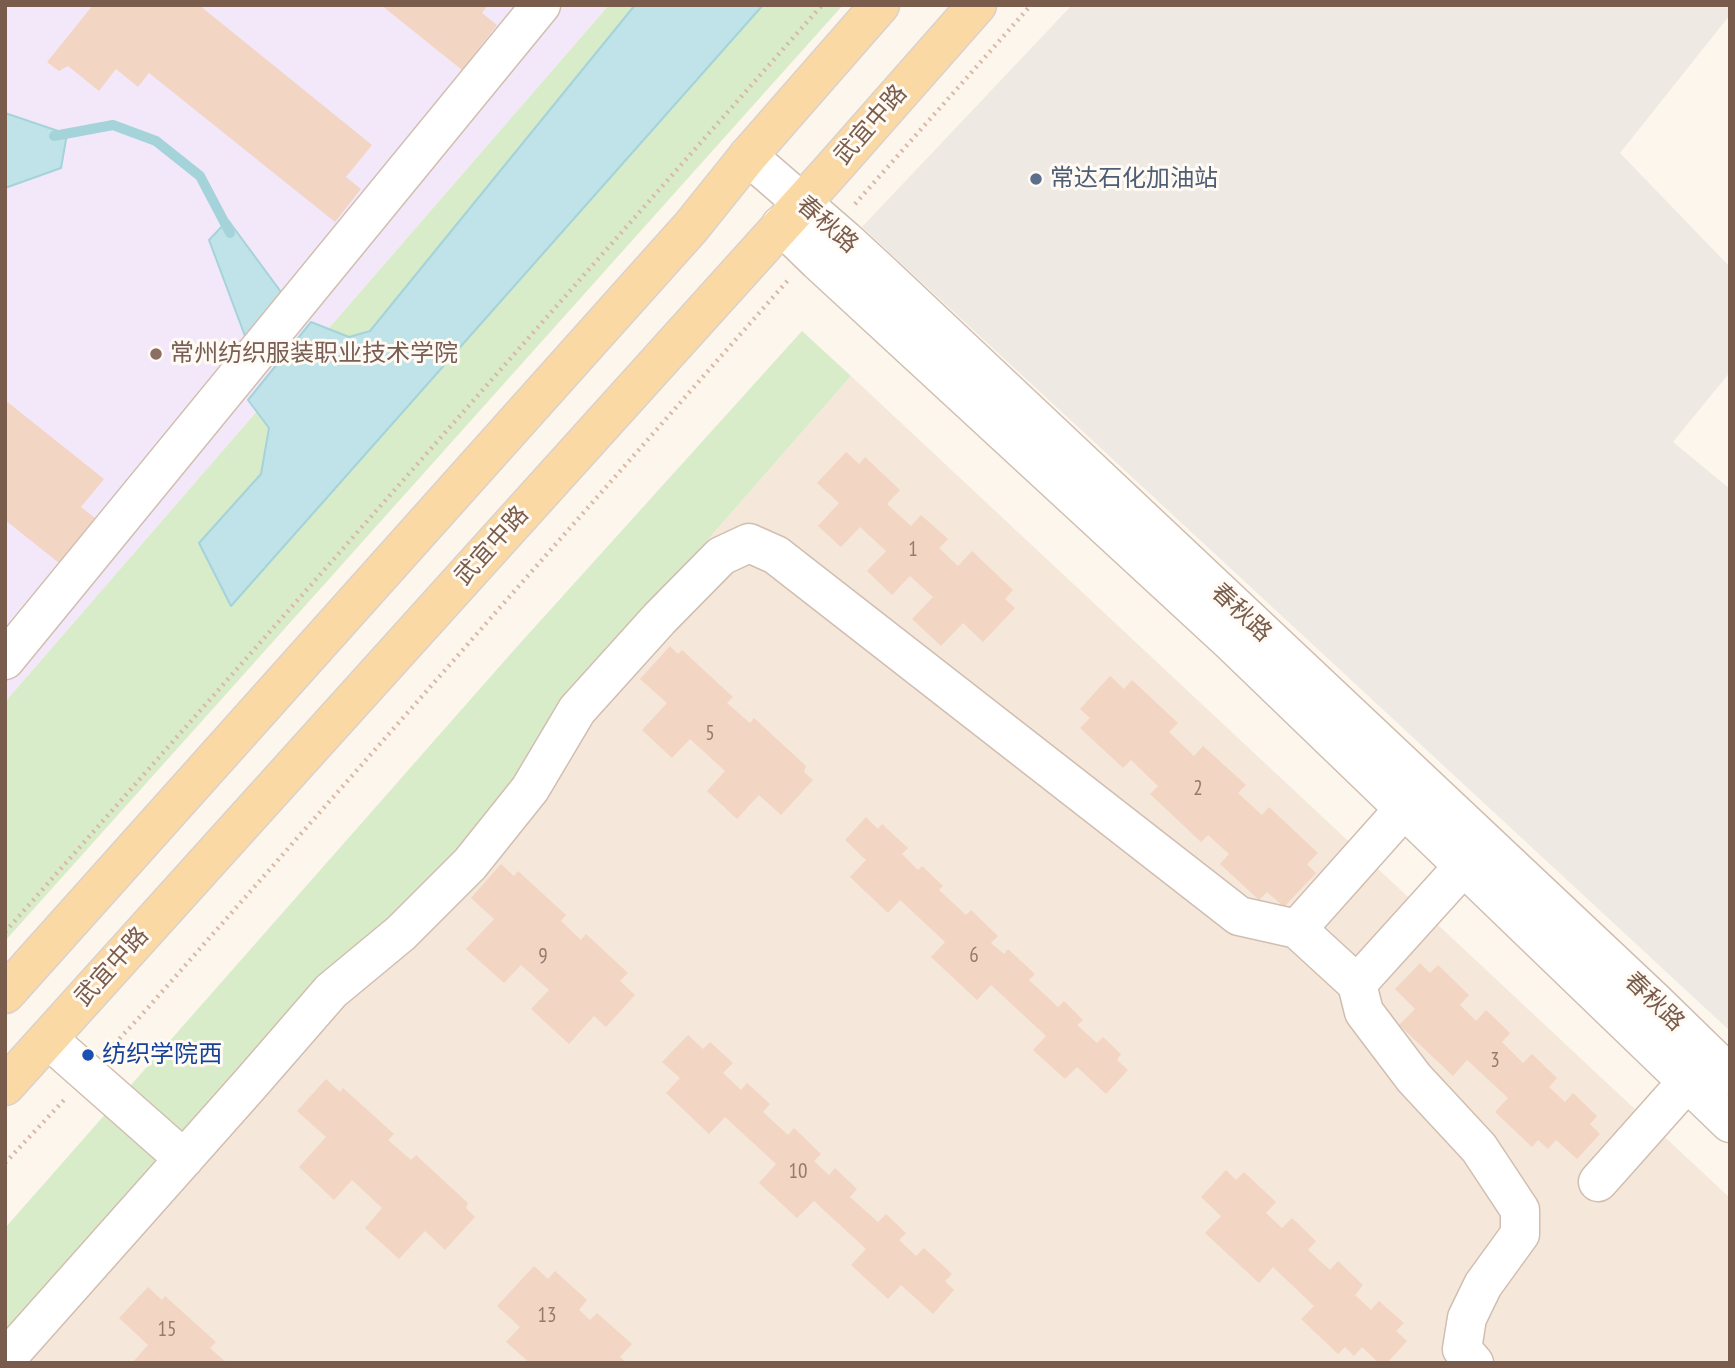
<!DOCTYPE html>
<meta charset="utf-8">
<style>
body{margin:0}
#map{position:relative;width:1735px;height:1368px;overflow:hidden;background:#fdf6ec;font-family:"PT Sans Narrow",sans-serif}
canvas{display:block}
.frame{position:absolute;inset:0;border:7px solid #7a5c4d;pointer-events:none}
</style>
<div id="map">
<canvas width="1735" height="1368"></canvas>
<div class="frame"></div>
</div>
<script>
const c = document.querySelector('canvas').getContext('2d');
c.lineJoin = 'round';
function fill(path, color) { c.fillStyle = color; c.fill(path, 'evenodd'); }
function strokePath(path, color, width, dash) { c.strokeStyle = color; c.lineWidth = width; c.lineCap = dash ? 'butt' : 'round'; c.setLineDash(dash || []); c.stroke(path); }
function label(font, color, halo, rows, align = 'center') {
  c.font = font + ' "PT Sans Narrow","Noto Sans SC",sans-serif'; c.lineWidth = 6; c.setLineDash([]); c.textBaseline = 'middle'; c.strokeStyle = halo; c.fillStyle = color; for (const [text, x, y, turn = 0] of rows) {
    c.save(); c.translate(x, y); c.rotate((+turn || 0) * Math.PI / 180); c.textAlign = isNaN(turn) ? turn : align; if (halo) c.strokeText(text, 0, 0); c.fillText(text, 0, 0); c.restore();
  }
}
fill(new Path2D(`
 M 851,376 L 1730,1198 L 1730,1363 L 5,1363 L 570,697 Z`), '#f5e8da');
fill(new Path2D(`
 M 1072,5 L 1730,5 L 1730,15 L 1620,153 L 1730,267 L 1730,372 L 1673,442 L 1730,489 L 1730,1031 L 862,227 Z`), '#efe9e4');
fill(new Path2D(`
 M 5,5 L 609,5 L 5,702 Z`), '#f3e8fa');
fill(new Path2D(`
 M 609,5 L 843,5 L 5,941 L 5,702 Z
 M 802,331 L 851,376 L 570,697 L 504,799 L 5,1340 L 5,1228 L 514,650 Z`), '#d8ecc9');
const water = new Path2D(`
 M 635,5 L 763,5 L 231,606 L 199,543 L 261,474 L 269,428 L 248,400 L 311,322 L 349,337 L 370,331 Z
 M 5,113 L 67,134 L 61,168 L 5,188 Z
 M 228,220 L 284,296 L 248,344 L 209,240 Z`);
fill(water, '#bfe3e8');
strokePath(water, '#a5d3da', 2);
strokePath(new Path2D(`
 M 54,136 L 113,125 L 156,141 L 200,176 L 230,233`), '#a5d3da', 10);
fill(new Path2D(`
 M 93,5 L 199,5 L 372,145 L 346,177 L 361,189 L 335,222 L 149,73 L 138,87 L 116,69 L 99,91 L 68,66 L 59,71 L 47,62 Z
 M 381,5 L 488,5 L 482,13 L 497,25 L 462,70 Z
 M 5,400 L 104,479 L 81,507 L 95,518 L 59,563 L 5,520 Z
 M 846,452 L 859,464 L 865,457 L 900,490 L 887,504 L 911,526 L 921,515 L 948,539 L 939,548 L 958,566 L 972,551 L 1013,590 L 1005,599 L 1015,608 L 983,642 L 963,623 L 941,646 L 912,619 L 933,597 L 910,576 L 892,595 L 867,571 L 886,551 L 860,527 L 841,547 L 818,526 L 839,503 L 817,483 Z
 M 670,646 L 678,654 L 682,650 L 733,697 L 727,703 L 750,723 L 754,718 L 806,766 L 804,772 L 813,780 L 781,815 L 759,795 L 737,819 L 707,791 L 725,771 L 690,739 L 672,758 L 642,730 L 667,703 L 640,679 Z
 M 1110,676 L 1124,689 L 1132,680 L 1178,723 L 1169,732 L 1194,756 L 1203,746 L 1246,785 L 1238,793 L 1262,815 L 1269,807 L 1318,853 L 1307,864 L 1316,873 L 1284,907 L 1267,892 L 1259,900 L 1220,864 L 1229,854 L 1208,835 L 1201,842 L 1150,794 L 1158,786 L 1131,760 L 1123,768 L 1080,728 L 1090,718 L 1080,709 Z
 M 866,817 L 878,829 L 882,824 L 908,848 L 902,854 L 918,870 L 922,866 L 943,886 L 939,890 L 966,915 L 971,910 L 998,936 L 991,943 L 1004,954 L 1008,949 L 1035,974 L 1029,980 L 1058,1007 L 1064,1001 L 1083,1020 L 1077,1025 L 1097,1043 L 1103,1037 L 1121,1054 L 1117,1060 L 1128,1070 L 1106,1094 L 1077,1067 L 1065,1079 L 1033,1050 L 1046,1036 L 991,985 L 977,1000 L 931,957 L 945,942 L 900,900 L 888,913 L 850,877 L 866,860 L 845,840 Z
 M 501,864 L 514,876 L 518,871 L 566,915 L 561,921 L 581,940 L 586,934 L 628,973 L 620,981 L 635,995 L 606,1027 L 594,1016 L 569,1044 L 531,1009 L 549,990 L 521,965 L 504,983 L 466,949 L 494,919 L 471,898 Z
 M 1420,963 L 1430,973 L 1438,965 L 1469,995 L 1460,1005 L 1476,1021 L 1486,1010 L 1510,1033 L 1502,1042 L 1523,1063 L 1532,1054 L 1557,1078 L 1549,1087 L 1565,1102 L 1573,1093 L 1597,1116 L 1590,1124 L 1600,1134 L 1577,1159 L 1556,1140 L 1548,1149 L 1538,1140 L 1532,1147 L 1495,1112 L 1508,1098 L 1467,1060 L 1453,1076 L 1399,1025 L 1415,1009 L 1395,989 Z
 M 688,1035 L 703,1049 L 710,1042 L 733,1063 L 723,1073 L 741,1090 L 747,1083 L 770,1104 L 763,1112 L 788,1135 L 794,1128 L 821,1154 L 814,1161 L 829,1175 L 835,1168 L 857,1189 L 850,1197 L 878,1222 L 886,1214 L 906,1233 L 899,1240 L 916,1256 L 924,1248 L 952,1274 L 945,1281 L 954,1290 L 933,1314 L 901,1285 L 888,1299 L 851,1265 L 866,1249 L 814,1201 L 797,1218 L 759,1183 L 776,1164 L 725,1117 L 709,1134 L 666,1093 L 680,1078 L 662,1062 Z
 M 326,1079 L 340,1092 L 343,1088 L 394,1134 L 388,1140 L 411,1160 L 416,1155 L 468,1203 L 466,1208 L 475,1217 L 445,1250 L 425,1231 L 399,1259 L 365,1228 L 382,1208 L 352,1180 L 334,1200 L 299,1167 L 326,1137 L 297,1111 Z
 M 1226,1170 L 1236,1180 L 1244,1172 L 1276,1202 L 1266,1213 L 1282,1228 L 1292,1218 L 1316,1241 L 1308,1250 L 1330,1270 L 1338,1261 L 1363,1285 L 1355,1295 L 1371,1310 L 1379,1301 L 1404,1323 L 1396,1331 L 1407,1341 L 1387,1363 L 1379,1363 L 1362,1347 L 1354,1356 L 1345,1347 L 1338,1354 L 1301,1319 L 1314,1306 L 1273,1267 L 1259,1283 L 1205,1233 L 1221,1216 L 1201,1197 Z
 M 534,1266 L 548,1279 L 555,1271 L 587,1300 L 579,1310 L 590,1320 L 597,1313 L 632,1344 L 620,1357 L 627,1363 L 530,1363 L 506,1342 L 520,1327 L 497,1306 Z
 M 148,1287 L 162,1300 L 165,1296 L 216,1342 L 210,1348 L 227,1363 L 132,1363 L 148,1345 L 119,1318 Z`), '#f3d5c3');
const minor = new Path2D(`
 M 748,156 L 845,240 L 883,275 L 1653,1000 L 1730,1075
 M 781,225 L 818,261 L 1231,642 L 1730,1123
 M 5,660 L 541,5
 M 1421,790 L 1297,929 L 1357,984 L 1480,848
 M 1357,984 L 1364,1012 L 1414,1078 L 1479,1148 L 1520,1210 L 1520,1234 L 1483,1285 L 1467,1318 L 1462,1349 L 1474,1363
 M 48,1039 L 184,1159
 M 1598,1182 L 1687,1082 L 1706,1065
 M 5,1360 L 252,1082 L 331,991 L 401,933 L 470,864 L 530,789 L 577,710 L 660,618 L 721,556 L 749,543 L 776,555 L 1239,916 L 1297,929`);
const major = new Path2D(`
 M 5,994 L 691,227 L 748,156 L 880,5
 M 5,1086 L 829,173 L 977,5`);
strokePath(minor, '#d1beb0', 41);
strokePath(major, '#dad1cd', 41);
strokePath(new Path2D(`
 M 855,204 L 1031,5
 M 5,932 L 822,5
 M 110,1049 L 146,1010 L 789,279
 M 5,1163 L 64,1100`), '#d9b8a5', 4.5, [2, 5]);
strokePath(minor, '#fff', 38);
strokePath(major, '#fbd9a5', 38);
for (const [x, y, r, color] of [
 [1036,179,7,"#5c6f8a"],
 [156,354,7,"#8d6e63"],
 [88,1055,7,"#1a4fb4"]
]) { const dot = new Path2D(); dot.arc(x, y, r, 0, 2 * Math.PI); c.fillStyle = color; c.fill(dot); strokePath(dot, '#fffaf3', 2.5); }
label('21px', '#987a6a', null, [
 ["1",913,550],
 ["5",710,734],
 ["2",1198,789],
 ["6",974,956],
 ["9",543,957],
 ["3",1495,1061],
 ["10",798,1172],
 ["13",547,1316],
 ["15",167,1330]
]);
label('24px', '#7a5c4d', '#fffaf3', [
 ["武宜中路",871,125,-49],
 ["春秋路",827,225,41],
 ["武宜中路",492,546,-48],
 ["春秋路",1241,613,43],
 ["武宜中路",112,967,-48],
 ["春秋路",1654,1002,44]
]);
label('24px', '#4e5e75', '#fffaf3', [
 ["常达石化加油站",1050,179]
], 'left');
label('24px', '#785e54', '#fffaf3', [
 ["常州纺织服装职业技术学院",170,354]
], 'left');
label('24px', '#164399', '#fffaf3', [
 ["纺织学院西",102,1055]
], 'left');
</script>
